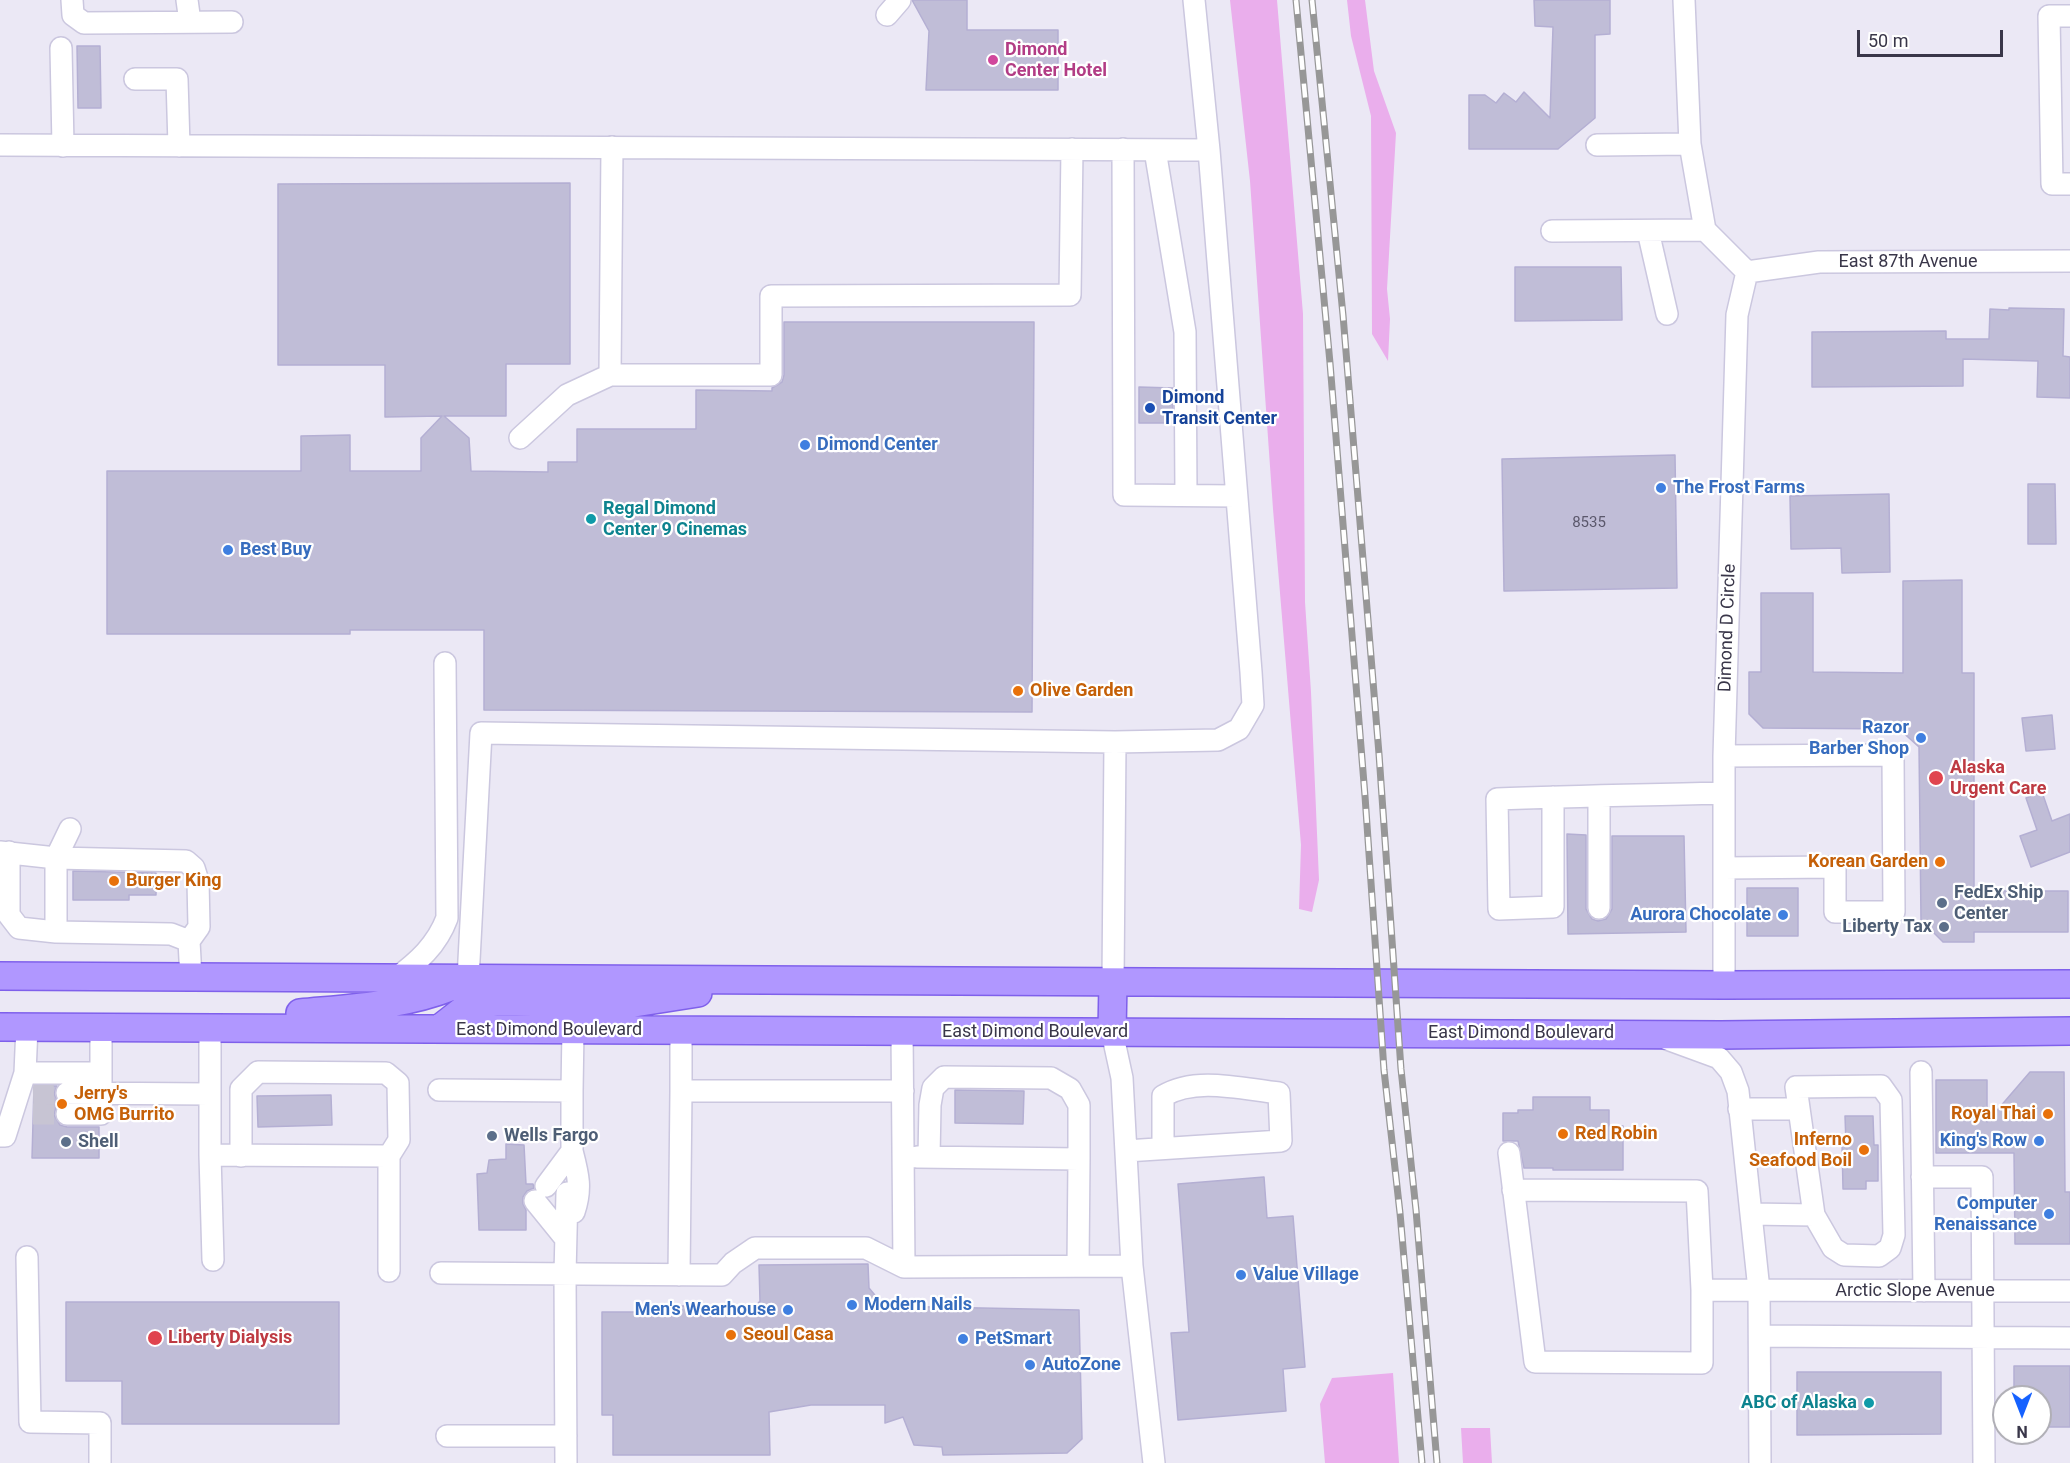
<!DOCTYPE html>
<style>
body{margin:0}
#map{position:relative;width:2070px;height:1463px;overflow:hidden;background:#ebe8f5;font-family:Roboto,sans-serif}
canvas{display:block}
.north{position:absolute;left:1992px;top:1385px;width:60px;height:60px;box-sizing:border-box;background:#fff;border:2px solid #b0afb6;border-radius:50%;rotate:180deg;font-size:16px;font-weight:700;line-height:24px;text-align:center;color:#393649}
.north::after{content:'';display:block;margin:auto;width:21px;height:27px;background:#1561ff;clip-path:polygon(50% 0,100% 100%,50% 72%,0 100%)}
.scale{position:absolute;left:1857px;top:30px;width:146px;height:27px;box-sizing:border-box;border:3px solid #393649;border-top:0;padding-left:8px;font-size:18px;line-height:21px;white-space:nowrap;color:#393649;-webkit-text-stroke:4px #fff;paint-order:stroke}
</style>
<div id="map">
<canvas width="2070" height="1463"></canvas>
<div class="north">N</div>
<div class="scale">50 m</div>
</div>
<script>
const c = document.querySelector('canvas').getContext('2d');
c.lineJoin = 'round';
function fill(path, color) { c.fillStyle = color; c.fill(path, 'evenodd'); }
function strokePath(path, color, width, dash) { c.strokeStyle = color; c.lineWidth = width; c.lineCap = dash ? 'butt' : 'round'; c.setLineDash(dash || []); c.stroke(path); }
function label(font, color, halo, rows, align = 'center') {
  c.font = font + ' Roboto,sans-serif'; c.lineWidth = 4.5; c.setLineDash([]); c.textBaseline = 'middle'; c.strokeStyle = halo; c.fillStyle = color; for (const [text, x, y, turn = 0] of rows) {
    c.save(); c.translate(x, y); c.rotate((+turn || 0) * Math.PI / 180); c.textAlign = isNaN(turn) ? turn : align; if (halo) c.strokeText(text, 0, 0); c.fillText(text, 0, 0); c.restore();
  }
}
fill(new Path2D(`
 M 1230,0 L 1277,0 L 1303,314 L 1305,602 L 1311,692 L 1319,880 L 1312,912 L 1299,909 L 1301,845 L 1273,509 L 1250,181 Z
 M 1347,0 L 1365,0 L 1374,71 L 1396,133 L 1387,289 L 1390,319 L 1388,361 L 1372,334 L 1371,116 L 1351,36 Z
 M 1393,1373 L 1399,1463 L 1325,1463 L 1320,1404 L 1332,1378 Z
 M 1461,1428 L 1490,1428 L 1492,1463 L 1463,1463 Z`), '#eaaeec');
const building = new Path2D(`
 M 912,0 L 967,0 L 967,30 L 1058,30 L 1058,90 L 926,90 L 929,31 Z
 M 1534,0 L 1610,0 L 1610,34 L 1595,35 L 1595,118 L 1558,149 L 1469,149 L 1469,95 L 1485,95 L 1496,103 L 1504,93 L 1516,102 L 1524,92 L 1550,118 L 1553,27 L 1535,26 Z
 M 77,46 L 100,46 L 101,108 L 78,108 Z
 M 570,183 L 570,364 L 506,364 L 506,416 L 444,416 L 469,438 L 471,471 L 548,472 L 548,462 L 577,462 L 577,429 L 696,429 L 696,390 L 772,391 L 772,388 L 782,382 L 784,375 L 784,322 L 1034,322 L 1032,712 L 484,710 L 484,630 L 350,630 L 350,634 L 107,634 L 107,471 L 301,471 L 301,436 L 350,435 L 350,471 L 421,471 L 421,438 L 442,416 L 385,417 L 385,365 L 278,365 L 278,184 Z
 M 1515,267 L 1621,267 L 1622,320 L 1515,321 Z
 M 2009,308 L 2064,309 L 2063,356 L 2070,357 L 2070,398 L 2037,397 L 2038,361 L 1963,359 L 1963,386 L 1812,387 L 1812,332 L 1946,331 L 1946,339 L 1989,339 L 1990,309 L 2009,310 Z
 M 1139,387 L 1173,388 L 1173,423 L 1139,423 Z
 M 1675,455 L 1677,588 L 1504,591 L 1502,459 Z
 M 2028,484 L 2055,484 L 2056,544 L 2028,544 Z
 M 1889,494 L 1890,572 L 1842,573 L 1841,548 L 1791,549 L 1790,496 Z
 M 1962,580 L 1962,673 L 1974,673 L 1974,888 L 1968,891 L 2068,891 L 2068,932 L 1974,932 L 1974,942 L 1943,942 L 1921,920 L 1919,747 L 1899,729 L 1763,728 L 1749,714 L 1749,672 L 1761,672 L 1761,593 L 1813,593 L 1813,672 L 1903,673 L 1903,581 Z
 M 2052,715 L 2055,749 L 2026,751 L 2022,718 Z
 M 2042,792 L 2052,821 L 2070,814 L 2070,852 L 2031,867 L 2020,836 L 2037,830 L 2026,798 Z
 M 1567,834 L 1586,835 L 1586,909 L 1592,919 L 1598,921 L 1606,919 L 1612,909 L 1612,836 L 1684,836 L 1686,932 L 1568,934 Z
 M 73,871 L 156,873 L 156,895 L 129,895 L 129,900 L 73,900 Z
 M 1747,888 L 1798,888 L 1798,936 L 1747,936 Z
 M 2030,1072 L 2064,1072 L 2065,1192 L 2070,1192 L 2070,1244 L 2015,1244 L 2014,1153 L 1936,1153 L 1936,1080 L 1987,1080 L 1987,1122 Z
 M 34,1086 L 57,1086 L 54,1094 L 60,1104 L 56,1108 L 54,1115 L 60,1125 L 67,1127 L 99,1127 L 99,1158 L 32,1158 Z
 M 955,1090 L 1024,1091 L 1023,1124 L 955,1123 Z
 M 331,1095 L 332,1125 L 258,1127 L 257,1096 Z
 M 1533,1097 L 1590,1097 L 1590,1110 L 1609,1110 L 1609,1126 L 1623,1126 L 1623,1170 L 1553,1170 L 1553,1168 L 1524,1168 L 1518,1141 L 1503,1141 L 1503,1113 L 1518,1113 L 1518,1110 L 1533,1110 Z
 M 1845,1116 L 1873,1116 L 1874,1145 L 1878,1145 L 1878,1181 L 1866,1181 L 1866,1189 L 1843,1189 L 1842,1144 L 1846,1144 Z
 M 506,1144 L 524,1145 L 526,1184 L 533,1184 L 534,1188 L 527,1191 L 523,1197 L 523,1204 L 526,1210 L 526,1230 L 479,1230 L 477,1174 L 487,1173 L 489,1160 L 506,1159 Z
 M 1264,1177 L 1267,1218 L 1293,1216 L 1305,1367 L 1283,1369 L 1286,1411 L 1178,1420 L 1171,1333 L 1189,1332 L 1178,1184 Z
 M 868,1264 L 869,1288 L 884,1306 L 1079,1310 L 1082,1439 L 1067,1453 L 943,1455 L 942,1447 L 914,1445 L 903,1417 L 885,1423 L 885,1405 L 811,1405 L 769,1412 L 770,1455 L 613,1455 L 613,1415 L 602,1415 L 602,1312 L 643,1312 L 643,1306 L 723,1306 L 723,1311 L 752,1311 L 760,1301 L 759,1265 Z
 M 66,1302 L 339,1302 L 339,1424 L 122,1424 L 122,1381 L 66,1381 Z
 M 2014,1366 L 2070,1366 L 2070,1427 L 2040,1427 L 2040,1397 L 2014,1397 Z
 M 1797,1372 L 1941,1372 L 1941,1434 L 1797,1435 Z`);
fill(building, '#c0bdd7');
strokePath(building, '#b4afd3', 1.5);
strokePath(new Path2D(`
 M 33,1094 L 67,1093
 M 33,1114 L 67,1114`), '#c7c4d3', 21, [21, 10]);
const minor = new Path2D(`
 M 72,0 L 73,15 L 84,23 L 232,22
 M 187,0 L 190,22
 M 1684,0 L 1690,144 L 1705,230 L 1747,272
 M 887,15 L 900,0
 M 2070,16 L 2049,16 L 2052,184 L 2070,184
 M 61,48 L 63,146
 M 135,79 L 177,79 L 179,146
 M 0,145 L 1209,150
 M 1597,145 L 1690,144
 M 612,147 L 610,375 L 771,375 L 771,296 L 1070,295 L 1072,149
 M 1123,149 L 1124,495 L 1236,496
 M 1155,150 L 1185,332 L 1186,495
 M 1552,231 L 1705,230
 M 1648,231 L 1667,314
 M 1747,272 L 1819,262 L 2070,261
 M 520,438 L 567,395 L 610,375
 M 1724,756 L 1893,755 L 1894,912 L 1835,912 L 1835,867 L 1724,868
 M 1599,796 L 1599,908
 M 1553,797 L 1553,907 L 1499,909 L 1497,799 C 1572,796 1648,795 1724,793
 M 0,852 L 56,858 L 70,829
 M 9,852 L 9,915 L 19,928 L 56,932 L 56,858 L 186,861 L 194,868 L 198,881 L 199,927 L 189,941
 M 56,932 L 171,934 L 189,941 L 191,978
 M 395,979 C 418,962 437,945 447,918 L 445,663
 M 468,979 L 481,733 L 1115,742 L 1218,740 L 1239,729 L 1253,705 L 1251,672 L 1209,150 L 1194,0
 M 1113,982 L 1115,742
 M 1724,985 L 1724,756 L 1737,315 L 1747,272
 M 681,1030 L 681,1091 L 903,1091
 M 902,1031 L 904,1267 L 1132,1266
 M 1112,1032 L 1122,1078 L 1132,1266 L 1154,1463
 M 1667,1039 L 1719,1058 L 1731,1072 L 1738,1091 L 1759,1290 L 1760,1463
 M 1921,1072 L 1924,1291
 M 25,1073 L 101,1073
 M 1881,1086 L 1891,1100 L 1894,1235 L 1890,1248 L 1879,1256 L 1844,1255 L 1833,1248 L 1814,1215 L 1796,1087 Z
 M 439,1090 L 572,1091 L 573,1030
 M 67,1093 L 210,1094 L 210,1028
 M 210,1094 L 210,1155 L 389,1156 L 389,1271
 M 1739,1109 L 1799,1109
 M 67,1114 L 101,1114 L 101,1027
 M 0,1136 L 5,1136 L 25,1073 L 27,1027
 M 572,1151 C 578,1174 582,1188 574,1212
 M 1126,1151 L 1281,1141 L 1279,1093 C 1242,1089 1196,1076 1163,1096 L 1163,1148
 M 1509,1153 L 1535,1362 L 1702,1363 L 1702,1290 L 2070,1291
 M 210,1155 L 213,1260
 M 241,1156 L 241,1089 L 258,1072 L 386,1073 L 398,1083 L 399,1140 L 389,1156
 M 917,1157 L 1079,1159 L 1078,1266
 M 929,1157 L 930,1105 L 933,1088 L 944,1077 L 1051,1078 L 1070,1089 L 1079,1105 L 1079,1159
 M 1922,1177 L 1982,1177 L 1984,1463
 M 546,1186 L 572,1151 L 572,1091
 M 1513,1190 L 1697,1191 L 1702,1290
 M 535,1201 L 565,1238
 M 1751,1214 L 1814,1215
 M 27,1257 L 30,1422 L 100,1423 L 100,1463
 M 441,1273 L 722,1275 L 733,1263 L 755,1248 L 866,1248 L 904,1267
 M 679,1275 L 681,1091
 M 1760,1336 L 2070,1338
 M 447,1436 L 566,1436
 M 566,1463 L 565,1274 L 567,1193`);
const major = new Path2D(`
 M 0,976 L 1724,985 L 2070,984
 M 300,1013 C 352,1008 403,1006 453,986
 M 0,1027 L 1721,1035 L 2070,1031
 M 439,1029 L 471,1004 L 500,1002 L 628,1004 L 698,993
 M 1112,1032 L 1113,982`);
strokePath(minor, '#cbc7df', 24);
strokePath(major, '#7f60eb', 30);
strokePath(minor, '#fff', 21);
strokePath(major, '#b097ff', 27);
const rail = new Path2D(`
 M 1296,0 L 1330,363 L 1365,796 L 1384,1070 L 1400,1213 L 1422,1463
 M 1312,0 L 1343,315 L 1379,754 L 1401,1069 L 1416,1210 L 1437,1463`);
strokePath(rail, '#979797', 7);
strokePath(rail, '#fff', 4.5, [14]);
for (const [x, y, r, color] of [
 [993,60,6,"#d1479c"],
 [1150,408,6,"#1a4fb4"],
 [805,445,6,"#3f7fe0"],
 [1661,488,6,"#3f7fe0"],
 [591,519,6,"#0f9aa8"],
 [228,550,6,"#3f7fe0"],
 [1018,691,6,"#e8710a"],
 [1921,738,6,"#3f7fe0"],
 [1936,778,8,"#e0444e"],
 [1940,862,6,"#e8710a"],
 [114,881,6,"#e8710a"],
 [1942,903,6,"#5c6f8a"],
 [1783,915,6,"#3f7fe0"],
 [1944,927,6,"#5c6f8a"],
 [62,1104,6,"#e8710a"],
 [2048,1114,6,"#e8710a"],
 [1563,1134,6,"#e8710a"],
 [492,1136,6,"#5c6f8a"],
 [2039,1141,6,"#3f7fe0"],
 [66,1142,6,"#5c6f8a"],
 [1864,1150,6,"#e8710a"],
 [2049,1214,6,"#3f7fe0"],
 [1241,1275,6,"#3f7fe0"],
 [852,1305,6,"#3f7fe0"],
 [788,1310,6,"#3f7fe0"],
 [731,1335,6,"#e8710a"],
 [155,1338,8,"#e0444e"],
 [963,1339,6,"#3f7fe0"],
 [1030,1365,6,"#3f7fe0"],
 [1869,1403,6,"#0f9aa8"]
]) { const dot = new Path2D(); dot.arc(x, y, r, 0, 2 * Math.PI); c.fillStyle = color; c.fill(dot); strokePath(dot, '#fff', 2); }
label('15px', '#5b586c', null, [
 ["8535",1589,523]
]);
label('bold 18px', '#b23c85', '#fff', [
 ["Dimond",1005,50],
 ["Center Hotel",1005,71]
], 'left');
label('18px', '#393649', '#fff', [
 ["East 87th Avenue",1908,262],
 ["Dimond D Circle",1728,628,-88],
 ["East Dimond Boulevard",549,1030],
 ["East Dimond Boulevard",1035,1032],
 ["East Dimond Boulevard",1521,1033],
 ["Arctic Slope Avenue",1915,1291]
]);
label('bold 18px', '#164399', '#fff', [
 ["Dimond",1162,398],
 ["Transit Center",1162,419]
], 'left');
label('bold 18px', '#366cbe', '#fff', [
 ["Dimond Center",817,445],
 ["The Frost Farms",1673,488],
 ["Best Buy",240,550],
 ["Razor",1909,728,"right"],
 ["Barber Shop",1909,749,"right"],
 ["Aurora Chocolate",1771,915,"right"],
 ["King's Row",2027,1141,"right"],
 ["Computer",2037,1204,"right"],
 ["Renaissance",2037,1225,"right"],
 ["Value Village",1253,1275],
 ["Modern Nails",864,1305],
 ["Men's Wearhouse",776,1310,"right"],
 ["PetSmart",975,1339],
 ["AutoZone",1042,1365]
], 'left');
label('bold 18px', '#0d838f', '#fff', [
 ["Regal Dimond",603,509],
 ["Center 9 Cinemas",603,530],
 ["ABC of Alaska",1857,1403,"right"]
], 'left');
label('bold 18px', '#c56008', '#fff', [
 ["Olive Garden",1030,691],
 ["Korean Garden",1928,862,"right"],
 ["Burger King",126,881],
 ["Jerry's",74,1094],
 ["OMG Burrito",74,1115],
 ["Royal Thai",2036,1114,"right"],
 ["Red Robin",1575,1134],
 ["Inferno",1852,1140,"right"],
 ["Seafood Boil",1852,1161,"right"],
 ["Seoul Casa",743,1335]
], 'left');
label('bold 18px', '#be3a42', '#fff', [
 ["Alaska",1950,768],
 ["Urgent Care",1950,789],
 ["Liberty Dialysis",168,1338]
], 'left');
label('bold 18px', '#4e5e75', '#fff', [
 ["FedEx Ship",1954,893],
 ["Center",1954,914],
 ["Liberty Tax",1932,927,"right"],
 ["Wells Fargo",504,1136],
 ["Shell",78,1142]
], 'left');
</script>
